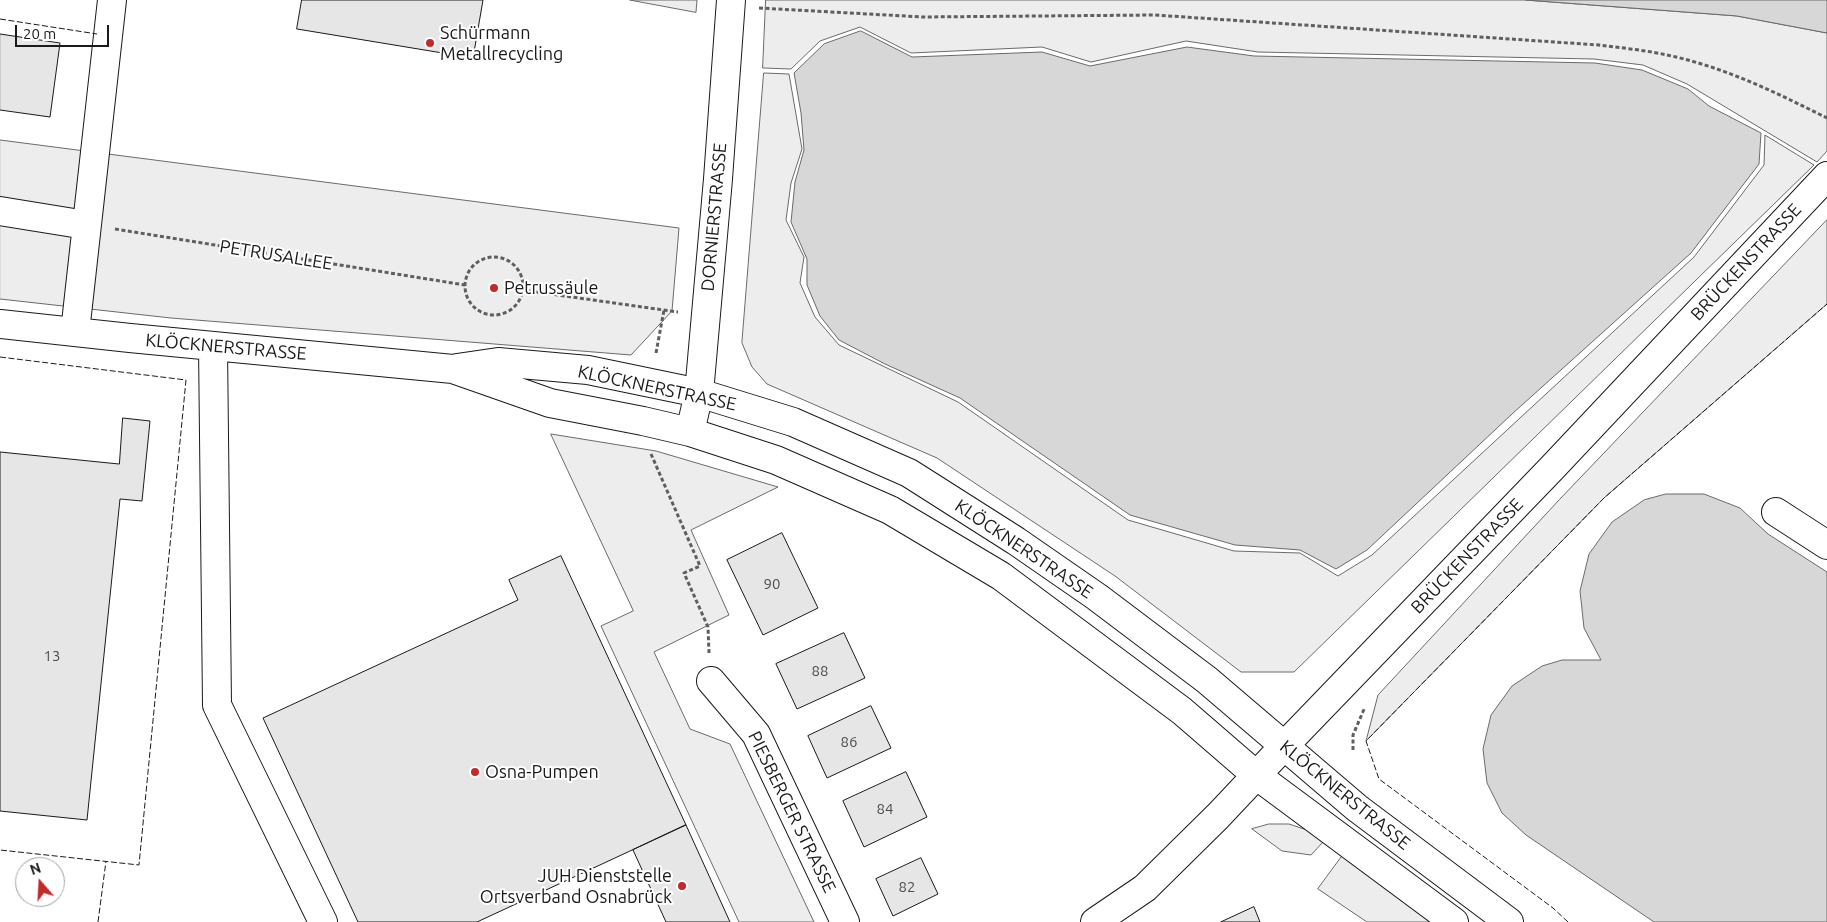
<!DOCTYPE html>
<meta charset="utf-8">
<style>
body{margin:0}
#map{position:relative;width:1827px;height:922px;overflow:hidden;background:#fff;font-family:Ubuntu,sans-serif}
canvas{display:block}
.north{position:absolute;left:15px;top:857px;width:50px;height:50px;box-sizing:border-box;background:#fff;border:1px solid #a3a3a3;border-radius:50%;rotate:341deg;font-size:14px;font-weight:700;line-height:20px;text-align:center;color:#1a1a1a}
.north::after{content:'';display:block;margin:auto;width:18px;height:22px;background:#c62828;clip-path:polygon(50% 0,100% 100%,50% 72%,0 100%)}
.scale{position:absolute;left:15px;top:25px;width:94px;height:22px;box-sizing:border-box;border:2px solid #1a1a1a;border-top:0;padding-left:6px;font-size:15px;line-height:18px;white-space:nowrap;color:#1a1a1a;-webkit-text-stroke:4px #fff;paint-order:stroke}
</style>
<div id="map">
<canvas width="1827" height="922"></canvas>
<div class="north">N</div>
<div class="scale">20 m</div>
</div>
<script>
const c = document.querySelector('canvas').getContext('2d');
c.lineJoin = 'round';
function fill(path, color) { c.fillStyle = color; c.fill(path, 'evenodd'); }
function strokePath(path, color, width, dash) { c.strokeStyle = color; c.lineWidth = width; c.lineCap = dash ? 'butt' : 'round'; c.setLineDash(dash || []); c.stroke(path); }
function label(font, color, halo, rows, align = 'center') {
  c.font = font + ' Ubuntu,sans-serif'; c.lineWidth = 4; c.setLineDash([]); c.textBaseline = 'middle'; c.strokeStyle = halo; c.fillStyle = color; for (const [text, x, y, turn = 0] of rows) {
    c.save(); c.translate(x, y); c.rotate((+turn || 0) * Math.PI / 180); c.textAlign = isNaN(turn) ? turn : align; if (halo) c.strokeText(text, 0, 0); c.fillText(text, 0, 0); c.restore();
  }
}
const built = new Path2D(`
 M 630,0 L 697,0 L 696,12 Z
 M 766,0 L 1525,0 L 1737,16 L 1827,33 L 1827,151 L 1817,162 L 1687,84 L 1643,65 L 1594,59 L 1258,52 L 1186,41 L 1091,62 L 1042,47 L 911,53 L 860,27 L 820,41 L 791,69 L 763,68 Z
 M 764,73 L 789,74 L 802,149 L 791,183 L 786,220 L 804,257 L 800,283 L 815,317 L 839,345 L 958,402 L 1128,520 L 1234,551 L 1300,553 L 1338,576 L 1372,555 L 1694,257 L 1764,165 L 1765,135 L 1814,165 L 1294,672 L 1241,672 L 1115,576 L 937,458 L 767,384 L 752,367 L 742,343 Z
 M 0,140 L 679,228 L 672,311 L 631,355 L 171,318 L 0,299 Z
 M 1827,220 L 1827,304 L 1604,498 L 1366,741 L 1378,695 L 1559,500 Z
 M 551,434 L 656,451 L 778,487 L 691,530 L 729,615 L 654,652 L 690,729 L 730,744 L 814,922 L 739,922 L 601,626 L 633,611 Z
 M 1269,824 L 1289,824 L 1307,830 L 1324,841 L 1311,855 L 1282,851 L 1252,829 Z
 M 1343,855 L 1435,922 L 1367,922 L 1318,889 Z`);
fill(built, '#ededed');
strokePath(built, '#6a6a6a', 1);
const water = new Path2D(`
 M 1526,0 L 1827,0 L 1827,33 L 1737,16 Z
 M 861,31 L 912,57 L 1042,52 L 1090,66 L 1187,47 L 1254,56 L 1595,63 L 1642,70 L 1688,89 L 1709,106 L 1761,133 L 1759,164 L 1691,253 L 1512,414 L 1367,550 L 1336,569 L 1300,550 L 1235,545 L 1130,515 L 960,398 L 885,364 L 839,340 L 820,316 L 807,285 L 807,259 L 791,222 L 795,182 L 804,150 L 801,113 L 794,73 L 824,44 Z
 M 1666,494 L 1704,494 L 1740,508 L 1768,534 L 1827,572 L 1827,922 L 1654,922 L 1526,835 L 1502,813 L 1487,783 L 1483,749 L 1491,715 L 1512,686 L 1542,666 L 1562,660 L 1601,660 L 1584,628 L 1580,591 L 1589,554 L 1612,522 L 1644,500 Z`);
fill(water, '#d7d7d7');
strokePath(water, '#6a6a6a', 1);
const building = new Path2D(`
 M 302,0 L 483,0 L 473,58 L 297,29 Z
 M 0,34 L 60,43 L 50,117 L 0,110 Z
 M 123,418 L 150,421 L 142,501 L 120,499 L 87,820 L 0,811 L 0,452 L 119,464 Z
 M 782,533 L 818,608 L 763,635 L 727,560 Z
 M 561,556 L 686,825 L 477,922 L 358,922 L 263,718 L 518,600 L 509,580 Z
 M 844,633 L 865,678 L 797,709 L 776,664 Z
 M 871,706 L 891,748 L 827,778 L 808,736 Z
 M 906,772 L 927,817 L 864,847 L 843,801 Z
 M 686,825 L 730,922 L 666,922 L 633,850 Z
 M 921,858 L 938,894 L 893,916 L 876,879 Z
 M 1254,907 L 1260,922 L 1221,922 Z`);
fill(building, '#e6e6e6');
strokePath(building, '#1a1a1a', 1);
const minor = new Path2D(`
 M 0,211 L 86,225
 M 0,324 L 130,338 L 453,369 L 550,403 L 643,421 L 690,432 L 776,460 L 890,510 L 1001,576 L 1182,711 L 1256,775 L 1454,922
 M 75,332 L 112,0
 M 213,346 L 217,705 L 323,922
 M 457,368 L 498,362 L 588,370 L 699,393 L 793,422 L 909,473 L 1016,541 L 1097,597 L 1207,680 L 1357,808 L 1509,922
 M 690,432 L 699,393 L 718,179 L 731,0
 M 1776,512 L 1827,545
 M 711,681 L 756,734 L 845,922
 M 1095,922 L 1145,888 L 1218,816 L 1284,746 L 1551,469 L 1827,176`);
strokePath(minor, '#1a1a1a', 30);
strokePath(new Path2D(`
 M 759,8 L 923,17 L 1155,15 L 1599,45 C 1621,48 1645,50 1667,55 C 1724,67 1775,92 1827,118
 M 115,229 L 465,285
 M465 286a29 29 0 1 1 58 0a29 29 0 1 1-58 0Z
 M 522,290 L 678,312
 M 656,353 L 664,310
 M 651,454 L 700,566 L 684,573 L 708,627 L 709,653
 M 1353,750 L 1353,735 L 1365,707`), '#5f5f5f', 3, [4, 2.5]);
strokePath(minor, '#fff', 28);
strokePath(new Path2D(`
 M 0,19 L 97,34
 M 0,357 L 186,380 L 139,865 L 0,850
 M 98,922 L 106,861
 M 1568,922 L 1553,908 L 1379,779 L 1366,741 L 1604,498 L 1827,304`), '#1a1a1a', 1, [6, 2.5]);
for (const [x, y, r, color] of [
 [430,43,5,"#c62828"],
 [494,288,5,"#c62828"],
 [475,772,5,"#c62828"],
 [682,886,5,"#c62828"]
]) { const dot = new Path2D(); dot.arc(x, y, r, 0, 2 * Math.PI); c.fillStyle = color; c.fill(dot); strokePath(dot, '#fff', 2); }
label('15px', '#4d4d4d', null, [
 ["90",772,584],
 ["13",52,656],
 ["88",820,671],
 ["86",849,742],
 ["84",885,809],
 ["82",907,887]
]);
label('18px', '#1a1a1a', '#fff', [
 ["Schürmann",440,33],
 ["Metallrecycling",440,54],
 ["Petrussäule",504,288],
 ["Osna-Pumpen",485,772],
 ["JUH Dienststelle",672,876,"right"],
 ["Ortsverband Osnabrück",672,897,"right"]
], 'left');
label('18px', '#1a1a1a', '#fff', [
 ["DORNIERSTRASSE",714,217,-85],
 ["PETRUSALLEE",276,255,9],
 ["BRÜCKENSTRASSE",1746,262,-47],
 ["KLÖCKNERSTRASSE",226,347,5],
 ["KLÖCKNERSTRASSE",657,388,12],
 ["KLÖCKNERSTRASSE",1024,549,34],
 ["BRÜCKENSTRASSE",1467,556,-46],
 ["KLÖCKNERSTRASSE",1345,795,39],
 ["PIESBERGER STRASSE",792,812,64]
]);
</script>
